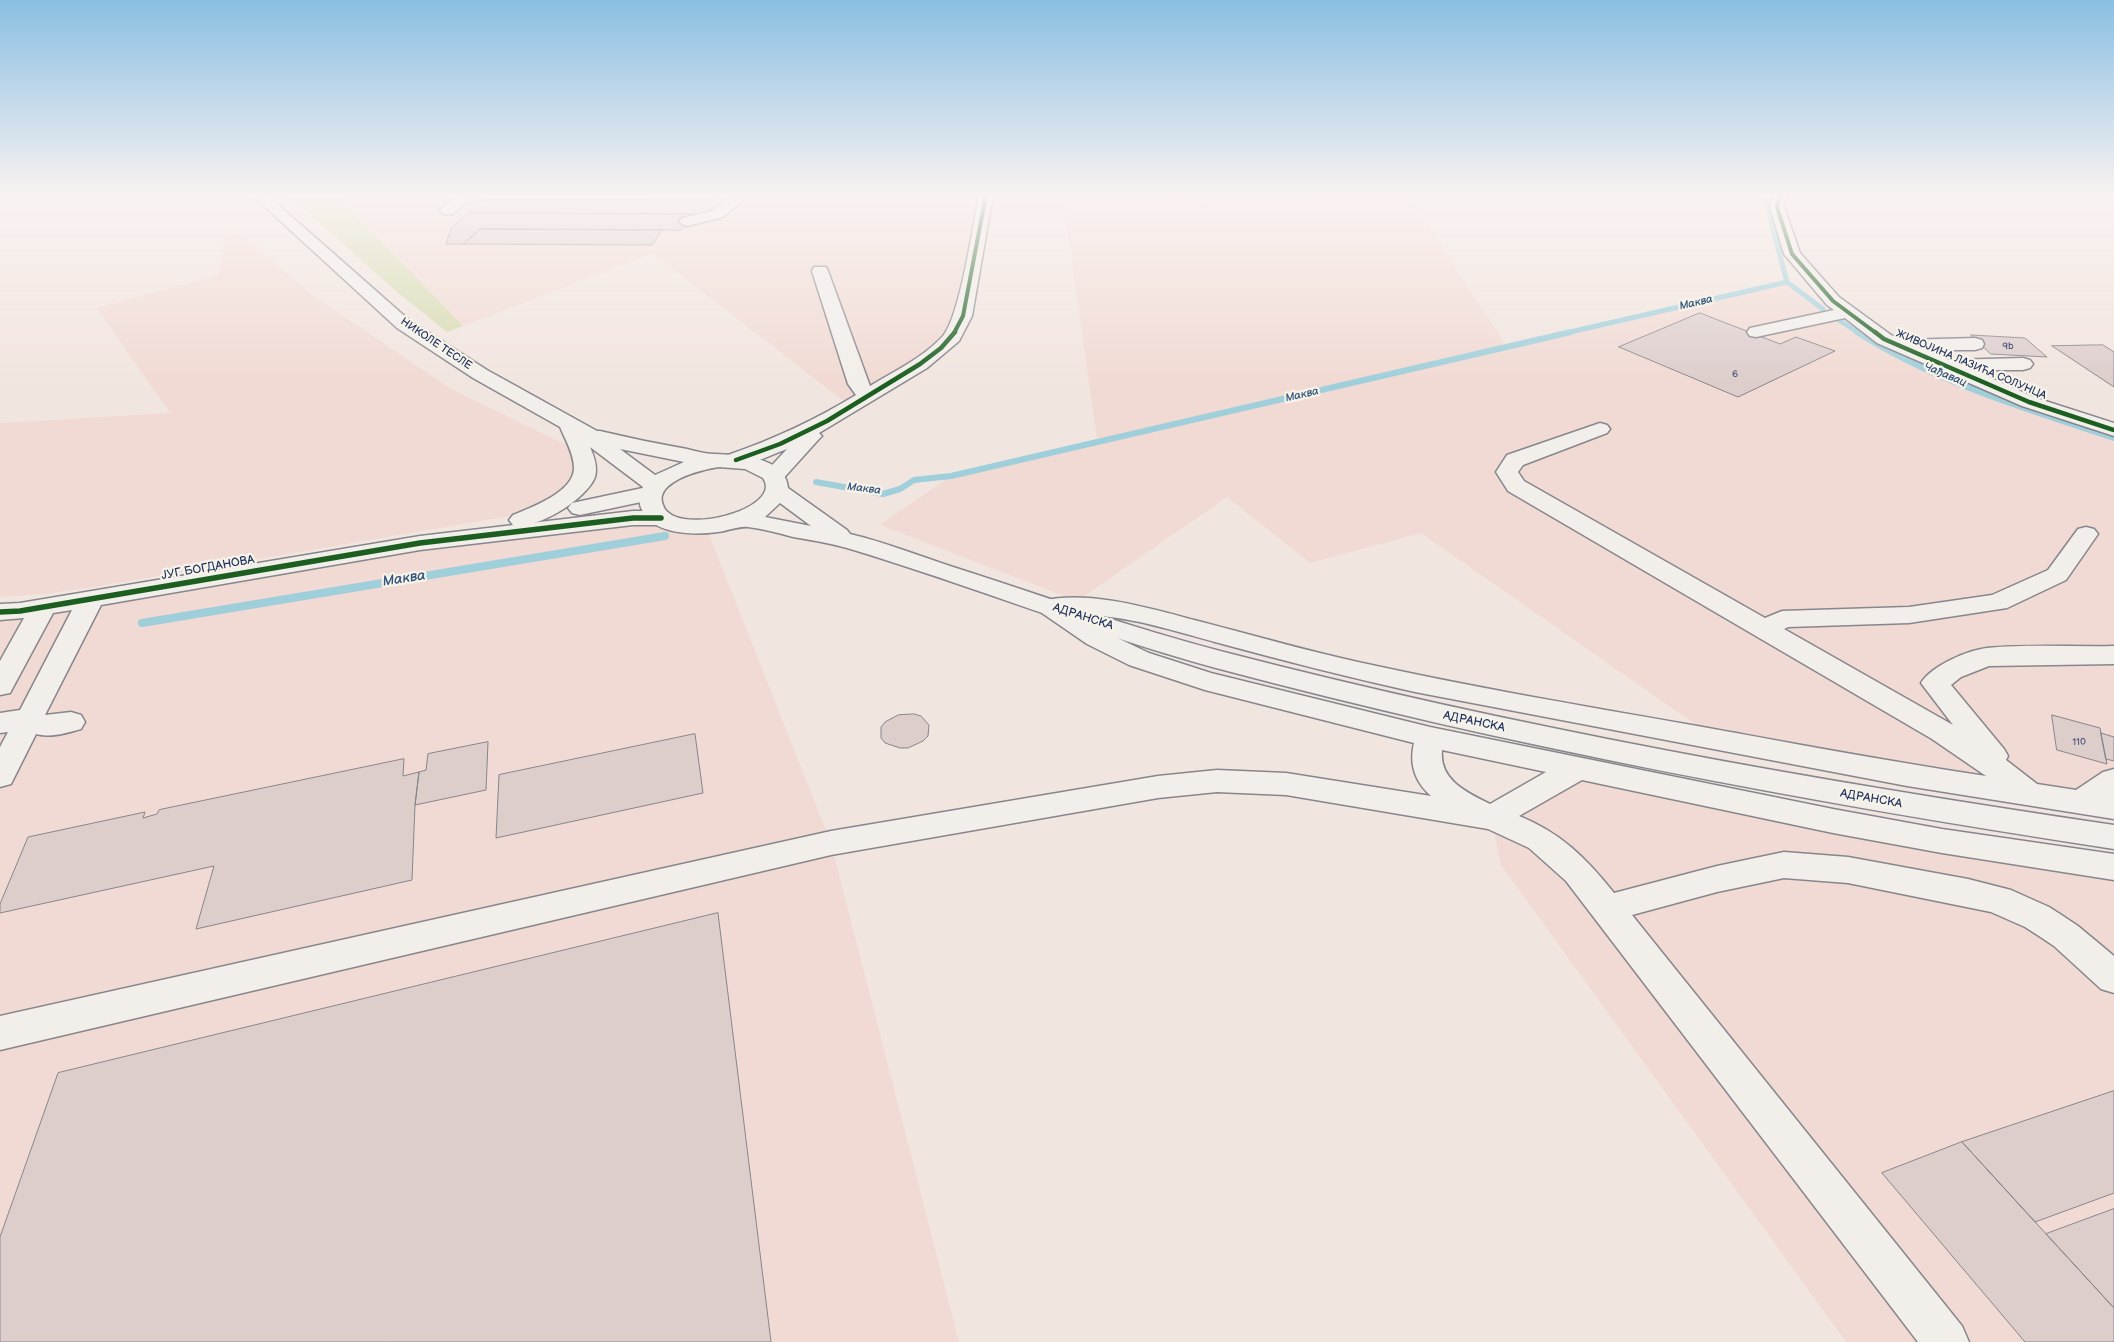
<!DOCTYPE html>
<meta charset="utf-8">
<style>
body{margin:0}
canvas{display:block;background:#f1e5df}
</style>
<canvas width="2114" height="1342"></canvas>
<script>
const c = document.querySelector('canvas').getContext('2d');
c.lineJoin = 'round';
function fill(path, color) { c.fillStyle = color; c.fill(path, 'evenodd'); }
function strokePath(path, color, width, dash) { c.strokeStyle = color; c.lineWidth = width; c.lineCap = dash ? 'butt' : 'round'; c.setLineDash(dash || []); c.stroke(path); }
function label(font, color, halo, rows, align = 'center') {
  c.font = font + ' "Balsamiq Sans",sans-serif'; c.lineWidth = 4.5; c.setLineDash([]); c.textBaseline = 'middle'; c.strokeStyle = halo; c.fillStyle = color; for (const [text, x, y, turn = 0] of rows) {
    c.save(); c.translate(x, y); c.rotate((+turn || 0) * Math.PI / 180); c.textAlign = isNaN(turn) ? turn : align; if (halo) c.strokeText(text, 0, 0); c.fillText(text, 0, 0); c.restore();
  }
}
fill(new Path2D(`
 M 336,195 L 1063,195 L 1064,204 L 1415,205 L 1507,347 L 1787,282 L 1839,320 L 1891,352 L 1989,395 L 2114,438 L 2114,807 L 1719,741 L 1421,533 L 1310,563 L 1227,497 L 1077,601 L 880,525 L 951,476 L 1097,439 L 1065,213 L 983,214 L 952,337 L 851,407 L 653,253 L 463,326 ZM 1434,364 L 1354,383 L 1219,412 Z
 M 241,234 L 311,294 L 451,389 L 558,441 L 578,449 L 586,469 L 540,511 L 94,587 L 45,594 L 0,597 L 0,423 L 170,413 L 97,308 L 219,275 L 225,237 Z
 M 633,518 L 706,527 L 831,843 L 959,1342 L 0,1342 L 0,617 L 420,543 Z
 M 1576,769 L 2114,867 L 2114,1342 L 1846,1342 L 1501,865 L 1491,818 Z`), '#f1dad3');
fill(new Path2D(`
 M 288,195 L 336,195 L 463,326 L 447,332 L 397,292 Z`), '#d6dbaf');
strokePath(new Path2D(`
 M 1764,195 L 1787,282
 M 1787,282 L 1823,309
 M 1839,320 L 1859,333
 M 1566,333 L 1787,282`), '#9ecfdb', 5);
strokePath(new Path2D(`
 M 1857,332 C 1935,382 2027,409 2114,438
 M 816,482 L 883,494 L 900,489 L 914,480 L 951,476 L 1571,332`), '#9ecfdb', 6);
strokePath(new Path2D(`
 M 142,623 L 665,536`), '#9ecfdb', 8);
const building = new Path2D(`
 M 483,199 L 717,200 L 708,214 L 468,213 Z
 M 468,213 L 692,214 L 681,230 L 480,229 L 464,244 L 446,244 L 451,229 Z
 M 480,229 L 662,230 L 652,245 L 464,244 Z
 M 1700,313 L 1780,344 L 1796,337 L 1835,351 L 1738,397 L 1619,347 Z
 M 1971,335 L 2025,338 L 2047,357 L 1991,354 Z
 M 2103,345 L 2114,352 L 2114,387 L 2052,346 Z
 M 914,714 L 921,716 L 929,725 L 928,736 L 923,741 L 908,748 L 900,748 L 885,743 L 881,738 L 881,727 L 885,722 L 898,715 Z
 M 2052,715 L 2100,728 L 2107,764 L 2057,750 Z
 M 2101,733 L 2114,737 L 2114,761 L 2106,759 Z
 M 695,734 L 703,793 L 496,838 L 499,775 Z
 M 488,742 L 486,790 L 415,805 L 419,772 L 426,770 L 428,754 Z
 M 404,759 L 403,776 L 419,772 L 415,805 L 412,880 L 196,929 L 214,866 L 0,913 L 0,904 L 28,837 L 145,812 L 143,818 L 157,814 L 159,810 Z
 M 718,913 L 771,1342 L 0,1342 L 0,1237 L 58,1073 Z
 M 2114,1091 L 2114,1193 L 2035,1222 L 1962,1142 Z
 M 1962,1142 L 2114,1308 L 2114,1342 L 2025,1342 L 1882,1173 Z
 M 2114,1209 L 2114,1308 L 2046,1234 Z`);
fill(building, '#ddcecc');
strokePath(building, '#87868c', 1);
const minor = new Path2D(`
 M 465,195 L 653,195 L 651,198 L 646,199 L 484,199 L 465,203 L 453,214 L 443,214 L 440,211 C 447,202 454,197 465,195 Z
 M 733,195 L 749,195 L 723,217 L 687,226 L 682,224 L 679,221 L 682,218 L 713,211 Z
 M 979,195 L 993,195 L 972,316 L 959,341 L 927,368 L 819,433 L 822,436 L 818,440 L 781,481 L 773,483 L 765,481 L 762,476 L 787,449 C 770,455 746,469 728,465 L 725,460 L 728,455 C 774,439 815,420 856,395 L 848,384 L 812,271 L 814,267 L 826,267 L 828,271 L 870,386 C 894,371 923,358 943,336 C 960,316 973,225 979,195 Z
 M 1773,195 L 1787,195 L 1784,207 L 1800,253 L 1839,297 L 1891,335 L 1903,340 L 1975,338 L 1982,340 L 1984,344 L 1982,348 L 1975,350 L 1926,350 L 1949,360 L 2023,358 L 2030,360 L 2033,364 L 2030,368 L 2023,370 L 1973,370 L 2036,398 L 2114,423 L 2114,436 L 2022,406 L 1877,343 L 1845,318 L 1756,337 L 1750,336 L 1747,332 L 1750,328 L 1834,310 L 1827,305 L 1784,254 L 1770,207 Z
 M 1600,423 L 1607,425 L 1610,429 L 1607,433 L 1523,465 L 1518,472 L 1524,481 L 1765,618 L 1782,611 L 1909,607 L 1992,595 L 2048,570 L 2078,529 L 2086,527 L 2094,529 L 2098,534 L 2066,580 L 2007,608 L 1909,623 L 1788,627 L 1784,629 L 1953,725 L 1921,683 C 1931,666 1968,650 1987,648 C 2029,644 2072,647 2114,646 L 2114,664 L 1989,666 L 1961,677 L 1951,685 L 2004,749 L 2008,756 L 2006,760 L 2037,784 L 2076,790 L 2103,772 L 2114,769 L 2114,819 L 1907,786 L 1415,692 C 1348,677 1281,660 1215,642 C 1171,630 1126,615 1080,615 L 1105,632 L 1149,653 L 1211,673 L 1430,727 L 1833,809 L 1942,829 L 2114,854 L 2114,880 L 1942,853 L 1833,833 L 1582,780 L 1519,816 C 1561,833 1586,858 1614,893 L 1717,866 L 1784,852 L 1848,857 L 1968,879 L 2011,890 L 2049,907 L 2063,916 L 2078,926 L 2114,956 L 2114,993 L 2101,989 L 2054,946 L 2039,936 L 2025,927 L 1991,912 L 1848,883 L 1784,878 L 1717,892 L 1632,915 L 1962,1326 L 1969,1342 L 1918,1342 L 1566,881 L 1529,848 L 1488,829 L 1286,795 L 1217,792 L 1158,798 L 831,855 L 0,1050 L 0,1016 L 831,831 L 1158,776 L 1217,770 L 1286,773 L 1431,796 C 1415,782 1409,764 1414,743 L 1205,690 L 1129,665 L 1087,644 L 1042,613 L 1038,607 L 1042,601 C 1088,590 1149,608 1194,620 C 1249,634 1303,650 1358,662 C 1467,686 1577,705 1686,724 C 1786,742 1886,761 1986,776 L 1932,739 L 1508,491 L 1496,472 L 1507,455 ZM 1442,750 L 1546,772 L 1490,804 C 1466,792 1439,780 1442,750 Z
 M 652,486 L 660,488 L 663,493 L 660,498 L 580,515 L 572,513 L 568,508 L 572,503 Z
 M 633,511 L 661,511 L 669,513 L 673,518 L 669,523 L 661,525 L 633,525 L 420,550 L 101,605 L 45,715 L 71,712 L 81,715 L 85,722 L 81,729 C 66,733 52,738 36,734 L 11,784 L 0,787 L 0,747 L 8,732 L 0,733 L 0,713 L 20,710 L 72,610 L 53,613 L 10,693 L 0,695 L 0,661 L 24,618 L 0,620 L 0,604 L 20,603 L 420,536 Z`);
const major = new Path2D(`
 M 252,195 L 267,195 L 409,320 L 487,370 L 597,431 L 600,431 C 629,438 658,444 687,449 C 696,451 705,454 714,454 C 733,455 753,455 771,464 C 781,469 787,477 788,488 L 847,530 L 850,534 C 884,542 917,555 950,566 C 1041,595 1131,628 1224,652 C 1517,728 1815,781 2114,825 L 2114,849 C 1812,803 1511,747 1216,668 C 1091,634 971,585 847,548 C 829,543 811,540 793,537 C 779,533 763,529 748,527 C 738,526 728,531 718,532 C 696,535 659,535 645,515 C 638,505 638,497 643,487 L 590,447 C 594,456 598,467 595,477 C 587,499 535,531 513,525 L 509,520 L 513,515 C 532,507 574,492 574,468 C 574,454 565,439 560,427 L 473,378 L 397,328 ZM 620,449 L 684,462 L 655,475 ZM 719,467 L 745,469 L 763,478 C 785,510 673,538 663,505 C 661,500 661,495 664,491 C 673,477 704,469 719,467 ZM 780,503 L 811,526 L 765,517 Z`);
strokePath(minor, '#87868c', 3);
strokePath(major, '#87868c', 3);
fill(minor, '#f2efeb');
fill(major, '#f2efeb');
strokePath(new Path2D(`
 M 1780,195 L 1777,207 L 1792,254 L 1833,301 L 1876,333
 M 954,333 L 963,316 L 986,195`), '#1b5e20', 4);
strokePath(new Path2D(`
 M 1875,332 L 1884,339 L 2029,402 L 2114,430
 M 736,460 L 780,444 L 827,421 L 920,364 L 941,348 L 955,332`), '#1b5e20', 4.5);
strokePath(new Path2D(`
 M 0,612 L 20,611 L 420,543 L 633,518 L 661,518`), '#1b5e20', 5.5);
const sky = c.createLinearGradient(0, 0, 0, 382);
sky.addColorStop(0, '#8abfe3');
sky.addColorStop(0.51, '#f9f3f1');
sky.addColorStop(1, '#f9f3f100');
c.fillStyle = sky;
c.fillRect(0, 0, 2114, 382);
label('10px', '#4e597b', null, [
 ["9b",2008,346],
 ["6",1735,374],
 ["110",2079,742]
]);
label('italic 11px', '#33557d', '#f7f3e8', [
 ["Маква",1696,303,-13],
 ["Чађавац",1945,375,23],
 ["Маква",1302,395,-13],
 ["Маква",864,489,7]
]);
label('11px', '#1b2f5e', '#f7f3e8', [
 ["НИКОЛЕ ТЕСЛЕ",436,344,34],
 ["ЖИВОЈИНА ЛАЗИЋА СОЛУНЦА",1971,365,23]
]);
label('12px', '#1b2f5e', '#f7f3e8', [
 ["ЈУГ БОГДАНОВА",208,568,-10],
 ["АДРАНСКА",1083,617,18],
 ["АДРАНСКА",1474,722,12],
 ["АДРАНСКА",1871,799,10]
]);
label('italic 14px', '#33557d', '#f7f3e8', [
 ["Маква",404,579,-9]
]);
</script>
